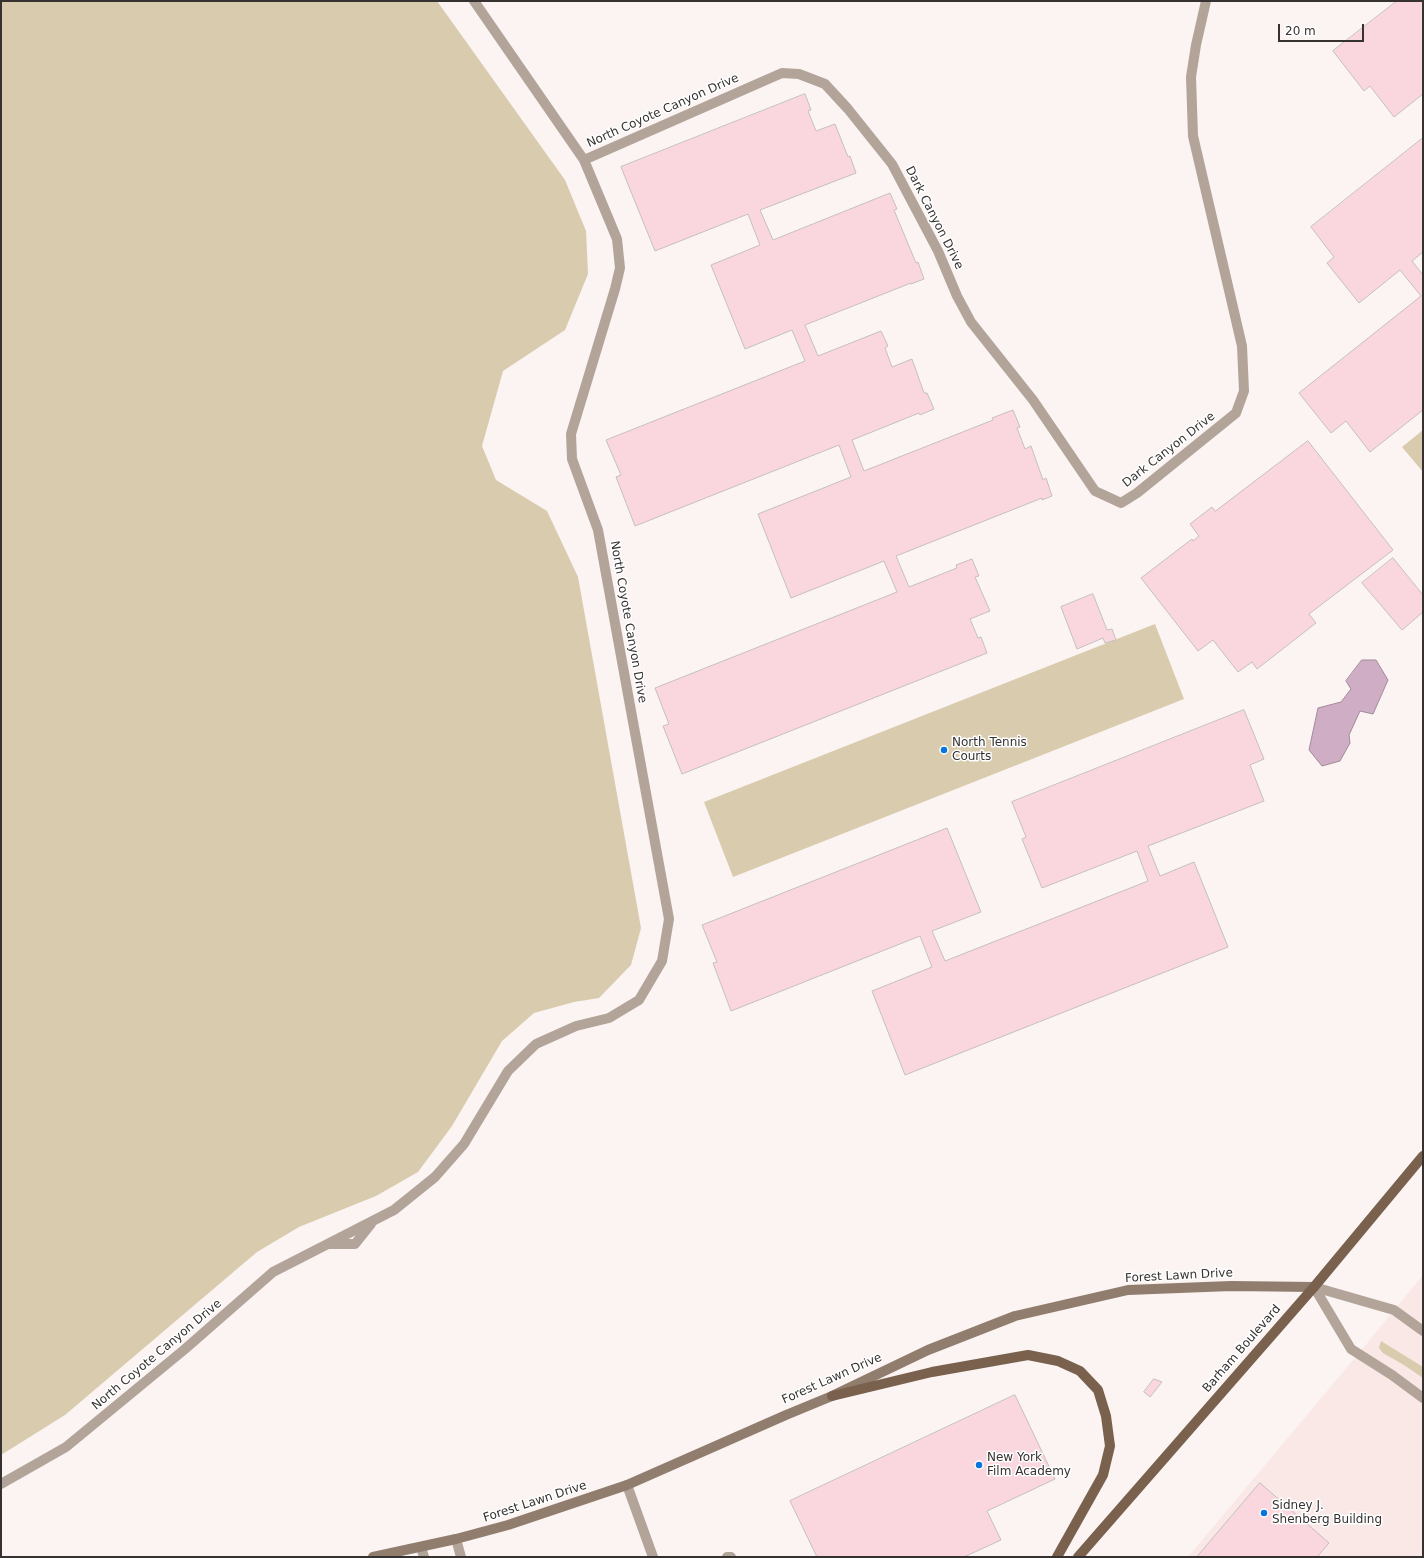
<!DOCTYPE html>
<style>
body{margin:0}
#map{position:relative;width:1424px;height:1558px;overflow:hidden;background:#fbf4f2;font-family:"DejaVu Sans",sans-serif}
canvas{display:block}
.frame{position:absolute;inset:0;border:2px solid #353231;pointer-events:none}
.scale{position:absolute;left:1278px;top:24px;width:86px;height:18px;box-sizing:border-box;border:2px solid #353231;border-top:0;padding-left:5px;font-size:12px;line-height:14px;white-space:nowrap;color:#353231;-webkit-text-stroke:3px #fff;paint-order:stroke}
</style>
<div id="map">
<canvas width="1424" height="1558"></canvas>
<div class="frame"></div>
<div class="scale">20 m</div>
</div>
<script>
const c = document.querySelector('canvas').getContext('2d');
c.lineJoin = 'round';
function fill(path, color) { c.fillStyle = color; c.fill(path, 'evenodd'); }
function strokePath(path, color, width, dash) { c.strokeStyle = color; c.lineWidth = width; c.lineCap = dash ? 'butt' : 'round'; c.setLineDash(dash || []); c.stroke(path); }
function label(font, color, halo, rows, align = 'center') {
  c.font = font + ' "DejaVu Sans",sans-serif'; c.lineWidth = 3; c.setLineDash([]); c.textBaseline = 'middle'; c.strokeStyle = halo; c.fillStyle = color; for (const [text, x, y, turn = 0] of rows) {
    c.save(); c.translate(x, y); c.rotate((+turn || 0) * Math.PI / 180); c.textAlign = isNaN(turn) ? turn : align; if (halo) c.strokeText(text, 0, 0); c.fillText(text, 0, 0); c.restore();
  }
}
fill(new Path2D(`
 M 1423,1275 L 1423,1557 L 1188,1557 L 1359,1353 Z`), '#f9e8e5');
fill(new Path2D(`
 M 1,1 L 437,1 L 565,180 L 586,231 L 588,274 L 565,330 L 503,371 L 482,446 L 496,480 L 547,511 L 578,577 L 641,928 L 631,965 L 599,998 L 574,1002 L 534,1013 L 502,1041 L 452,1126 L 418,1172 L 376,1196 L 299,1227 L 257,1252 L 65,1415 L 1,1455 Z
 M 1423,430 L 1423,472 L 1402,447 Z
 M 1155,624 L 1184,699 L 733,877 L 704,802 Z
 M 1381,1341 L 1423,1367 L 1423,1378 L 1404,1365 L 1383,1353 L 1379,1348 Z`), '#d9cbae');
const water = new Path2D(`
 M 1362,660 L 1376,660 L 1388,680 L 1373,714 L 1360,711 L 1349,735 L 1350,743 L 1340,761 L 1322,766 L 1309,750 L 1318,708 L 1341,702 L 1351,689 L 1346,681 Z`);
fill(water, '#cfaec5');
strokePath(water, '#a18999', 1);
const building = new Path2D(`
 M 1397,1 L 1423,1 L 1423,94 L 1394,117 L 1370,86 L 1364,91 L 1333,51 Z
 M 805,94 L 811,110 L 808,111 L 816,131 L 835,124 L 848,157 L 850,156 L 856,173 L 760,210 L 773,240 L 890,193 L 897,209 L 894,210 L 916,263 L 918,262 L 924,279 L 911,284 L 911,283 L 805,325 L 818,356 L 881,331 L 888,346 L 885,348 L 892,367 L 912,359 L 924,393 L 927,393 L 934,409 L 920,415 L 919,413 L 852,440 L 864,471 L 993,420 L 992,418 L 1013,410 L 1020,427 L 1017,428 L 1025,449 L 1031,446 L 1043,480 L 1046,478 L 1052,496 L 1042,500 L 1042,498 L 896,556 L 909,587 L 957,568 L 956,565 L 972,559 L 979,576 L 975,577 L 990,611 L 970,619 L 978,638 L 981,637 L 987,653 L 682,774 L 663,726 L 669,724 L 655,688 L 897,592 L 884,561 L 791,598 L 758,514 L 851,477 L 839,445 L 635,526 L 616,477 L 621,475 L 606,440 L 805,361 L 792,330 L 745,349 L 711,265 L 760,245 L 748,214 L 655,251 L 621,167 Z
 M 1423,138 L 1423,252 L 1412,261 L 1423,275 L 1423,410 L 1370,452 L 1346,421 L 1331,433 L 1299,393 L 1421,296 L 1400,270 L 1359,303 L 1327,263 L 1334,257 L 1311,227 Z
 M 1308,441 L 1393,550 L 1309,614 L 1316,623 L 1257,669 L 1252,662 L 1238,672 L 1213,640 L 1198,651 L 1141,578 L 1192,539 L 1193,541 L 1199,536 L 1190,524 L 1212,507 L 1215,511 Z
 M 1393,558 L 1423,595 L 1423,612 L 1402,630 L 1362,583 Z
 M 1093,594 L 1107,630 L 1112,629 L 1116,640 L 1105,643 L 1103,638 L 1077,649 L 1061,607 Z
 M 1244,710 L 1264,759 L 1250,765 L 1264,801 L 1148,846 L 1160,876 L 1194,862 L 1228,947 L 905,1075 L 872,991 L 932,967 L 920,936 L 731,1011 L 713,963 L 717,962 L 702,925 L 947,828 L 981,912 L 932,931 L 945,961 L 1148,881 L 1137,851 L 1042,888 L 1022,839 L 1026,837 L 1012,802 Z
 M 1154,1379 L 1162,1382 L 1150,1397 L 1144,1392 Z
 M 1015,1395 L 1055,1479 L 987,1511 L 1001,1540 L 964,1557 L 817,1557 L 790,1501 Z
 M 1260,1483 L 1329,1543 L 1317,1557 L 1197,1557 Z`);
fill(building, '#fad7de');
strokePath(building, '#c5bebf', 1);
strokePath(new Path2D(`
 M 474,1 L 584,160
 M 330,1244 L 355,1244 L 371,1224
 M 1,1484 L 66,1447 L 185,1349 L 273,1272 L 394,1210 L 435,1177 L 464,1144 L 508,1071 L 536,1044 L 576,1026 L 609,1018 L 639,1000 L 662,961 L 669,919 L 598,530 L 572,459 L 571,434 L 615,289 L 620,268 L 617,239 L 584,160 L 782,73 L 799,74 L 825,84 L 848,109 L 892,164 L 938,251 L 957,296 L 971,322 L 1033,400 L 1095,491 L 1121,503 L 1137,493 L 1236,413 L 1244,391 L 1242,346 L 1193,136 L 1191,77 L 1196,45 L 1206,1
 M 627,1485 L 653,1557
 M 456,1539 L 461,1557
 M 421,1547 L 424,1557
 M 727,1557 L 731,1557`), '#b3a49a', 10);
strokePath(new Path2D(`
 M 1314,1287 L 1351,1349 L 1392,1375 L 1423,1398
 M 1314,1287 L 1394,1310 L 1423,1331`), '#b3a49a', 10);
strokePath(new Path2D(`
 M 373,1557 L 456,1539 L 508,1525 L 627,1485 L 786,1415 L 832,1396 L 928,1350 L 1015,1316 L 1128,1290 L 1231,1286 L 1314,1287`), '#917d6e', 10);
strokePath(new Path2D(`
 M 832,1396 L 932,1372 L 1028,1355 L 1058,1361 L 1080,1371 L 1098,1390 L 1106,1416 L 1110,1446 L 1103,1475 L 1057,1557
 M 1078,1557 L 1314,1287 L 1423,1156`), '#79614e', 10);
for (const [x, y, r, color] of [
 [944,750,4,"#0675dd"],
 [979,1465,4,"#0675dd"],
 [1264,1513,4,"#0675dd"]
]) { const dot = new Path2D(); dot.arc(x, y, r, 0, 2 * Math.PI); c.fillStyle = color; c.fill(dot); strokePath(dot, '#fff', 1.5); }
label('12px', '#353231', '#fff', [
 ["North Coyote Canyon Drive",663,111,-24],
 ["Dark Canyon Drive",934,218,63],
 ["Dark Canyon Drive",1169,450,-38],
 ["North Coyote Canyon Drive",628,622,80],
 ["Forest Lawn Drive",1179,1276,-3],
 ["Barham Boulevard",1242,1349,-49],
 ["North Coyote Canyon Drive",157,1355,-40],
 ["Forest Lawn Drive",832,1379,-24],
 ["Forest Lawn Drive",535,1502,-18]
]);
label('12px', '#353231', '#fff', [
 ["North Tennis",952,743],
 ["Courts",952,757],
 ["New York",987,1458],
 ["Film Academy",987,1472],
 ["Sidney J.",1272,1506],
 ["Shenberg Building",1272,1520]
], 'left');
</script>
